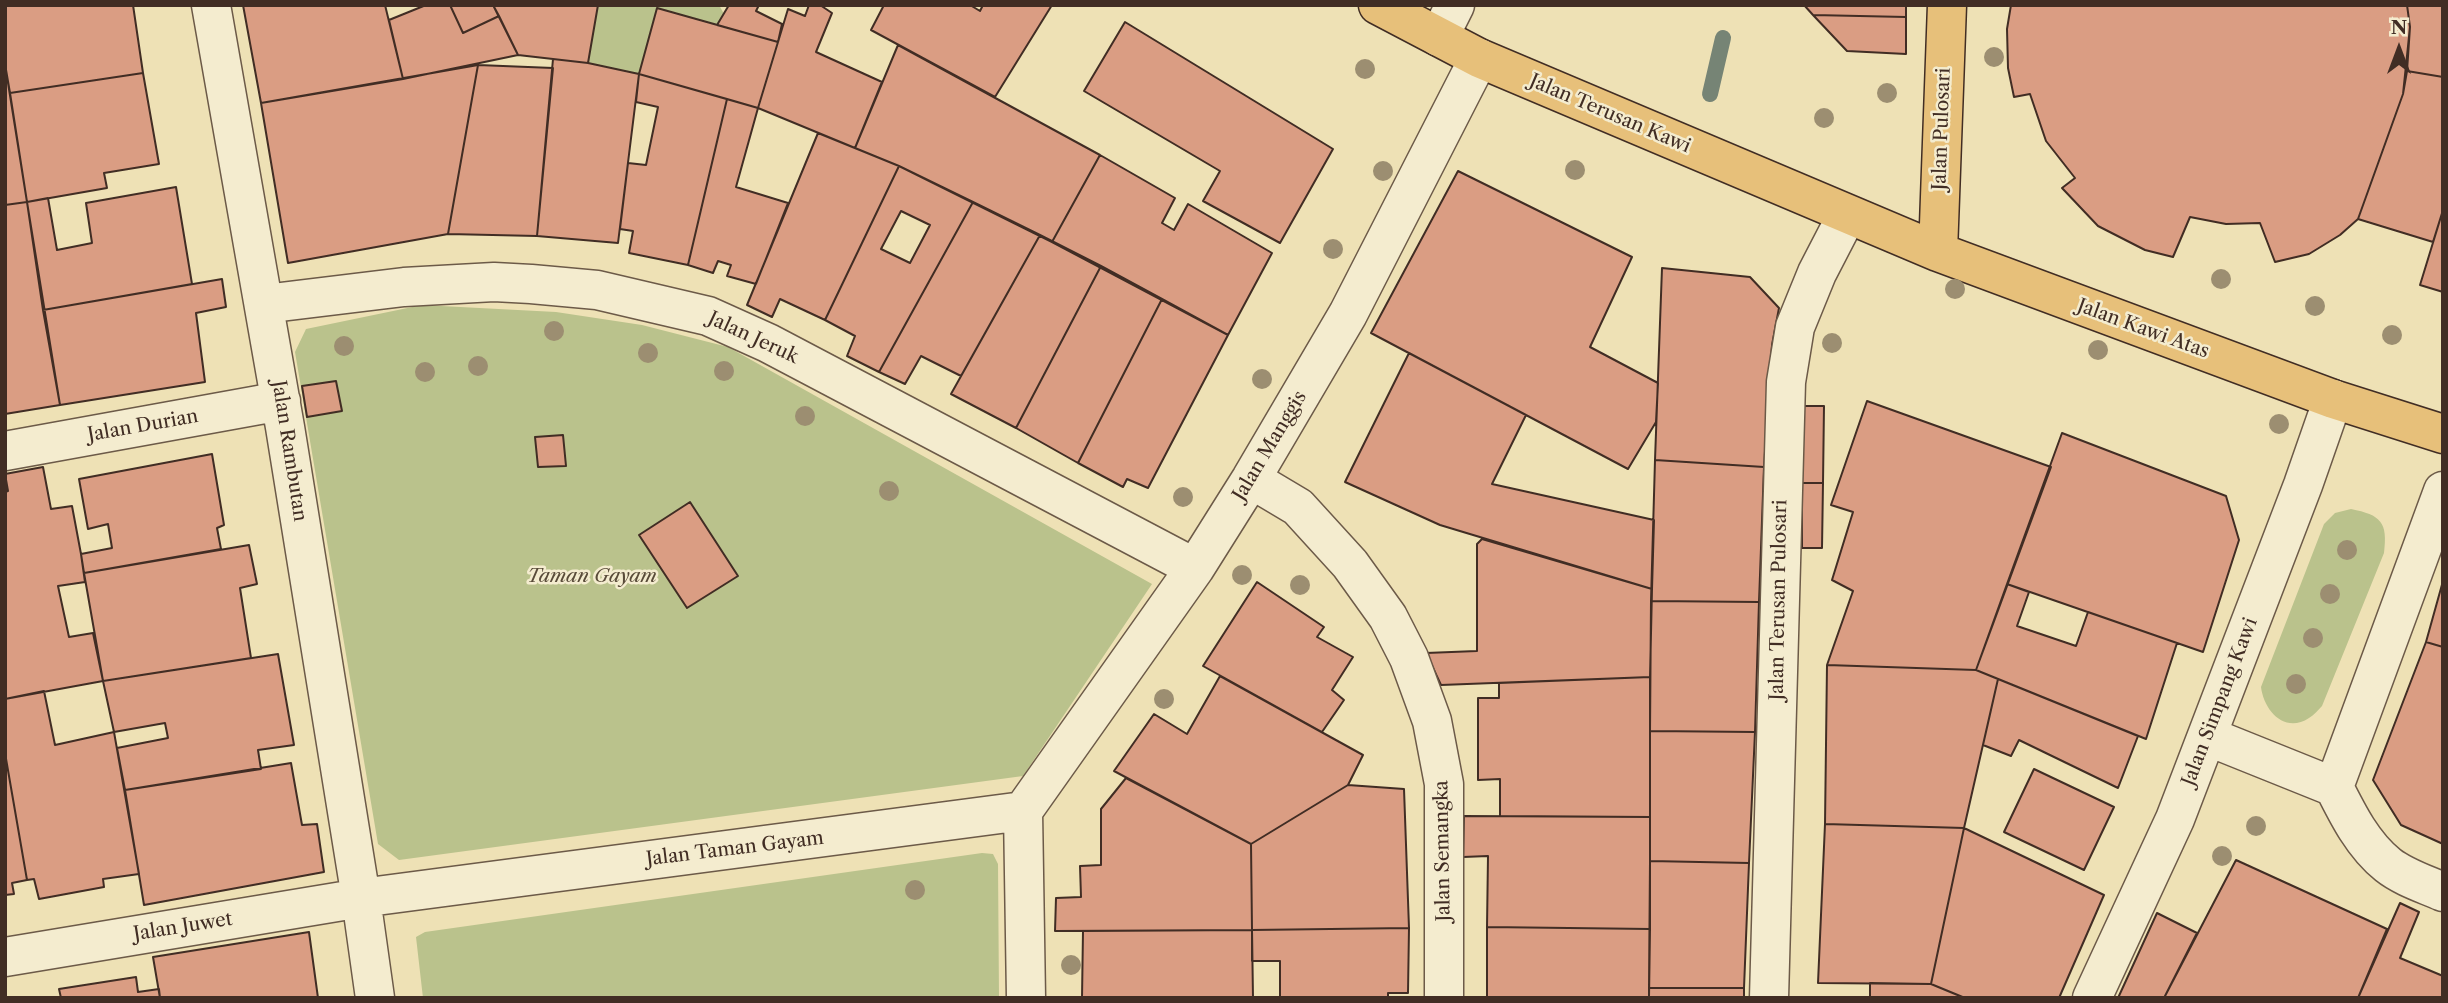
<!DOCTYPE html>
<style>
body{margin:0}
#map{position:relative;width:2448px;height:1003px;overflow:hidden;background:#eee1b5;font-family:"Libre Caslon Text",serif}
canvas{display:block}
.frame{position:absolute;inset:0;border:7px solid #412d24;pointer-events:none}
.north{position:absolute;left:2364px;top:14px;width:70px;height:70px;-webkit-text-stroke:5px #f4eccf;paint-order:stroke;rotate:0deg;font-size:19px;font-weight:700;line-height:28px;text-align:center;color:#412d24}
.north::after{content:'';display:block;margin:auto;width:24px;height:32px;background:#412d24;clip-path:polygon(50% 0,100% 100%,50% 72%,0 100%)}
</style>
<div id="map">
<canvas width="2448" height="1003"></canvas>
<div class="frame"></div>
<div class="north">N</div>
</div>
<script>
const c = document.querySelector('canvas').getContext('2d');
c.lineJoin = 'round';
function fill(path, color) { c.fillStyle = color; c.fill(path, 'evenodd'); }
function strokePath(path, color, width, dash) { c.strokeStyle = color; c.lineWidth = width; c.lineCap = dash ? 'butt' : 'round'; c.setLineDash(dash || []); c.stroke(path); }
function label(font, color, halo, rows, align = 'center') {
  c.font = font + ' "Libre Caslon Text",serif'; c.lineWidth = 5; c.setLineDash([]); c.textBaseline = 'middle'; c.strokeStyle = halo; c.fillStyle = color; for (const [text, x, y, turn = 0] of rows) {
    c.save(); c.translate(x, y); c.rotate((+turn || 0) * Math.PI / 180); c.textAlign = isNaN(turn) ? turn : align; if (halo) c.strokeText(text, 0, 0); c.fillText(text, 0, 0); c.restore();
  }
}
fill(new Path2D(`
 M 598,5 L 719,5 L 724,14 L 717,25 L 657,8 L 639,74 L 588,63 Z
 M 422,305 L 556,312 L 642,325 L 728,347 L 1152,584 L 1023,776 L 399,860 L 378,844 L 295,352 L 306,329 Z
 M 2351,509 C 2381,515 2388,522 2384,553 L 2322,706 C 2318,710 2314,715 2309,718 C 2285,734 2264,711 2261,687 L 2324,524 L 2335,513 Z
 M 982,853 L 993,854 L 998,864 L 999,998 L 423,998 L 416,937 L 425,932 Z`), '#bac28c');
strokePath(new Path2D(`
 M 1710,94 L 1723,38`), '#768475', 16);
const building = new Path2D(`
 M 5,5 L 133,5 L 143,73 L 10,93 L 5,64 Z
 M 243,5 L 385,5 L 403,79 L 261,103 Z
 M 426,5 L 450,5 L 463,33 L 499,16 L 518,55 L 403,79 L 389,20 Z
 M 450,5 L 493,5 L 499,16 L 463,33 Z
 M 493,5 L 598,5 L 588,63 L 518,55 Z
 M 729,5 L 759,5 L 756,11 L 782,24 L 778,42 L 717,25 Z
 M 809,5 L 820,5 L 832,13 L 816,52 L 882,82 L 855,148 L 758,108 L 788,9 L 805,16 Z
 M 884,5 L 970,5 L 980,11 L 983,5 L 1052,5 L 995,97 L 871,30 Z
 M 1804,5 L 1906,5 L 1906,17 L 1813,15 Z
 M 2011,5 L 2407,5 L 2410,27 L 2403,94 L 2358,219 L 2340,235 L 2309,254 L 2275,262 L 2260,223 L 2226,224 L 2190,217 L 2173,257 L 2145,250 L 2098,226 L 2062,188 L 2075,178 L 2046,141 L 2030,94 L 2014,97 L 2008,68 L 2007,29 Z
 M 2407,5 L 2443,5 L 2443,77 L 2407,71 L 2410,27 Z
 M 657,8 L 778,42 L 758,108 L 639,74 Z
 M 1813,15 L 1906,17 L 1906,54 L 1847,51 Z
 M 1125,22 L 1333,149 L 1280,243 L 1203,201 L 1220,171 L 1084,91 Z
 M 898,45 L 1100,155 L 1052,242 L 899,166 L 855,148 Z
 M 553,59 L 588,63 L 639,74 L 618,243 L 537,236 Z
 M 5,64 L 27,202 L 5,205 Z
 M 478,65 L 448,234 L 288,263 L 261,103 Z
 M 478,65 L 553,68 L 537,236 L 448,234 Z
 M 2407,71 L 2443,77 L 2443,210 L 2433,242 L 2358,219 L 2403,94 Z
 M 143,73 L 159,164 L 104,173 L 107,188 L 27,202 L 10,93 Z
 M 639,74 L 727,99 L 688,265 L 629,253 L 633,231 L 620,229 L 628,163 L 646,165 L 658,107 L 636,102 Z
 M 727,99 L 758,108 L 736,187 L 788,203 L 756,284 L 727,276 L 731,265 L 718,261 L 713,273 L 688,265 Z
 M 818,133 L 899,166 L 825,320 L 780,299 L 772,317 L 747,305 Z
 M 1100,155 L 1175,198 L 1162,223 L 1174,230 L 1188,204 L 1272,253 L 1228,335 L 1052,242 Z
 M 899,166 L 973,202 L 879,372 L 847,356 L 855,336 L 825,320 ZM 901,211 L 930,225 L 910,263 L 881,249 Z
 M 1458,171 L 1632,257 L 1590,347 L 1658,383 L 1656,422 L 1628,469 L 1371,333 Z
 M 176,187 L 192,284 L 43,310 L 27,202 L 48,198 L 57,250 L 92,243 L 86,203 Z
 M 27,202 L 60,405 L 5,414 L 5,205 Z
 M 973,202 L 1040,235 L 961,376 L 921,356 L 905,384 L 879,372 Z
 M 2443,210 L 2443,292 L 2420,285 Z
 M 1040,235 L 1101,266 L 1016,428 L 951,394 Z
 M 1101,266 L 1162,299 L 1078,463 L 1016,428 Z
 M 1662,268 L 1750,277 L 1779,308 L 1772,345 L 1764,467 L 1655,460 Z
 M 222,279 L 226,307 L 196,313 L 205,382 L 60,405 L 43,310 Z
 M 1162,299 L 1228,335 L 1148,488 L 1127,479 L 1123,487 L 1078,463 Z
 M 1409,353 L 1526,415 L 1492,484 L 1654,520 L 1652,589 L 1440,525 L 1345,482 Z
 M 336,381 L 342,411 L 307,417 L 302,386 Z
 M 1867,401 L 2051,467 L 1976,670 L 1827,665 L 1853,591 L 1832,580 L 1853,512 L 1831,505 Z
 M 1802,406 L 1824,406 L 1823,483 L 1802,483 Z
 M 2062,433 L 2226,496 L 2239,540 L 2203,652 L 2007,584 Z
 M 563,435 L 566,466 L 538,467 L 535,437 Z
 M 212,454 L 224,525 L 217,528 L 221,549 L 84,573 L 81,554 L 112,548 L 108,524 L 88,529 L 79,479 Z
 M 1655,460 L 1764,467 L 1759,602 L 1651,601 Z
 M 43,467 L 51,509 L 72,506 L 81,554 L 85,582 L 58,586 L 69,637 L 93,633 L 103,681 L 5,699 L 5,492 L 8,491 L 5,474 Z
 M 1802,483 L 1823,483 L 1822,548 L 1802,548 Z
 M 690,502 L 738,576 L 687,608 L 639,535 Z
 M 1482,539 L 1652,589 L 1650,677 L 1441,685 L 1426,653 L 1477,651 L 1477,544 Z
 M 249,545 L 257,584 L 240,588 L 251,658 L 103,681 L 84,573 Z
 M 2443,581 L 2443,647 L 2426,642 Z
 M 1257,582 L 1324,627 L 1317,637 L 1353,657 L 1332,690 L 1344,700 L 1322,732 L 1203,666 Z
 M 2007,584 L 2029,592 L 2017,626 L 2076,646 L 2088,612 L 2177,643 L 2146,739 L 1976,670 Z
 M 1651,601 L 1759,602 L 1755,732 L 1650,731 Z
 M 2426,642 L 2443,647 L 2443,844 L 2401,825 L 2373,780 Z
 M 278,654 L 294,745 L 258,750 L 261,769 L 125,790 L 117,748 L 168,738 L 165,723 L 114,732 L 103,681 Z
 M 1827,665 L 1976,670 L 1998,679 L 1964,828 L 1825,824 Z
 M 1220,676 L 1363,755 L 1348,785 L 1251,844 L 1114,771 L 1154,714 L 1187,734 Z
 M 1650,677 L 1650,817 L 1500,816 L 1500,779 L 1478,780 L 1478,698 L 1499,698 L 1499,683 Z
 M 1998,679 L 2138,736 L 2118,788 L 2019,740 L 2011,756 L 1983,745 Z
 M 44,691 L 55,745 L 114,732 L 139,874 L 103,879 L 104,887 L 39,899 L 34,879 L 27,880 L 5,753 L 5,699 Z
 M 1650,731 L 1755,732 L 1749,863 L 1650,861 Z
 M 5,753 L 27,880 L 12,883 L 14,894 L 5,895 Z
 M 291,763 L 302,825 L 317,824 L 324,872 L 144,905 L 125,790 Z
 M 2034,769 L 2114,807 L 2084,870 L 2004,832 Z
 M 1126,778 L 1251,844 L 1252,930 L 1055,931 L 1056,898 L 1081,897 L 1080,866 L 1101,865 L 1101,809 Z
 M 1348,785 L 1404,789 L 1409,928 L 1252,930 L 1251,844 Z
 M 1464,816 L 1650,817 L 1650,929 L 1487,927 L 1488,856 L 1463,857 Z
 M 1825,824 L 1964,828 L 1931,984 L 1818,983 Z
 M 1964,828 L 2104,895 L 2059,998 L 1965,998 L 1931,984 Z
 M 2236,860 L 2387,929 L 2358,998 L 2164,998 Z
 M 1650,861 L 1749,863 L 1744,988 L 1649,988 Z
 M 2400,903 L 2419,912 L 2400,958 L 2443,976 L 2443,998 L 2358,998 Z
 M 2157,913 L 2197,933 L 2164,998 L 2118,998 Z
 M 1487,927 L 1650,929 L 1649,998 L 1487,998 Z
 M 1409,928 L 1408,993 L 1388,993 L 1388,998 L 1280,998 L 1280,961 L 1252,961 L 1252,930 Z
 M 1252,930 L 1253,998 L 1082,998 L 1083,931 Z
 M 309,932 L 318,998 L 160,998 L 153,957 Z
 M 136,977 L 138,992 L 159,989 L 160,998 L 61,998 L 59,989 Z
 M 1870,983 L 1931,984 L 1960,996 L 1959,998 L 1870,998 Z
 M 1649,988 L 1744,988 L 1744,998 L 1649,998 Z`);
fill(building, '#da9d83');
strokePath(building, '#412d24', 2);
const minor = new Path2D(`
 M 1439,37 L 1455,5
 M 264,304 L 404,287 L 494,282 L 531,284 L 597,290 L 708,316 L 768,343 L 1195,568
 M 5,451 L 281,401
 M 1251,479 L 1298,507 L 1350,564 L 1388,617 L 1409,658 L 1432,721 L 1444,784 L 1444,998
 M 2207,736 L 2334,787
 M 2334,787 L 2443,491
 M 2334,787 C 2348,815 2363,845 2388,865 C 2403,877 2425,884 2443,892
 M 1023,811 L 1195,568 L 1251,479 L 1348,314 L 1479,58
 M 1023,811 L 1026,998
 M 5,957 L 361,898 L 285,427 L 211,5
 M 375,998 L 361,898 L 1023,811
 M 1769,998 L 1786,382 L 1795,327 L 1817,273 L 1847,215
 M 2092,998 L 2175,819 L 2303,485 L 2333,399`);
const major = new Path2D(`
 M 1378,5 L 1479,58 L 1938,252 L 2333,399 L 2443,434
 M 1938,252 L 1947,5`);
strokePath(minor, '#6c5a48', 41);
strokePath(major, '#412d24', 41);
strokePath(minor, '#f4eccf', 38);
strokePath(major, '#e7c07a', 38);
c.fillStyle = '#9c8e71';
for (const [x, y] of [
 [1994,57],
 [1365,69],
 [1887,93],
 [1824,118],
 [1575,170],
 [1383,171],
 [1333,249],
 [2221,279],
 [1955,289],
 [2315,306],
 [554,331],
 [2392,335],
 [1832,343],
 [344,346],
 [2098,350],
 [648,353],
 [478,366],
 [724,371],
 [425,372],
 [1262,379],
 [805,416],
 [2279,424],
 [889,491],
 [1183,497],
 [2347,550],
 [1242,575],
 [1300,585],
 [2330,594],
 [2313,638],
 [2296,684],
 [1164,699],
 [2256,826],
 [2222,856],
 [915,890],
 [1071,965]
]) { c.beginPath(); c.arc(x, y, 10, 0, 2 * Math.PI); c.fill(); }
label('19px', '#412d24', '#f4eccf', [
 ["Jalan Terusan Kawi",1610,114,23],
 ["Jalan Pulosari",1942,129,-88],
 ["Jalan Kawi Atas",2143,329,20],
 ["Jalan Jeruk",753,338,25],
 ["Jalan Durian",143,426,-10],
 ["Jalan Manggis",1270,446,-59],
 ["Jalan Rambutan",289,451,81],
 ["Jalan Terusan Pulosari",1779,600,-89],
 ["Jalan Simpang Kawi",2220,702,-69],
 ["Jalan Taman Gayam",735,849,-7],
 ["Jalan Semangka",1443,851,-91],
 ["Jalan Juwet",183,927,-9]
]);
label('italic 19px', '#594b39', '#f4eccf', [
 ["Taman Gayam",592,577]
]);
</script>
